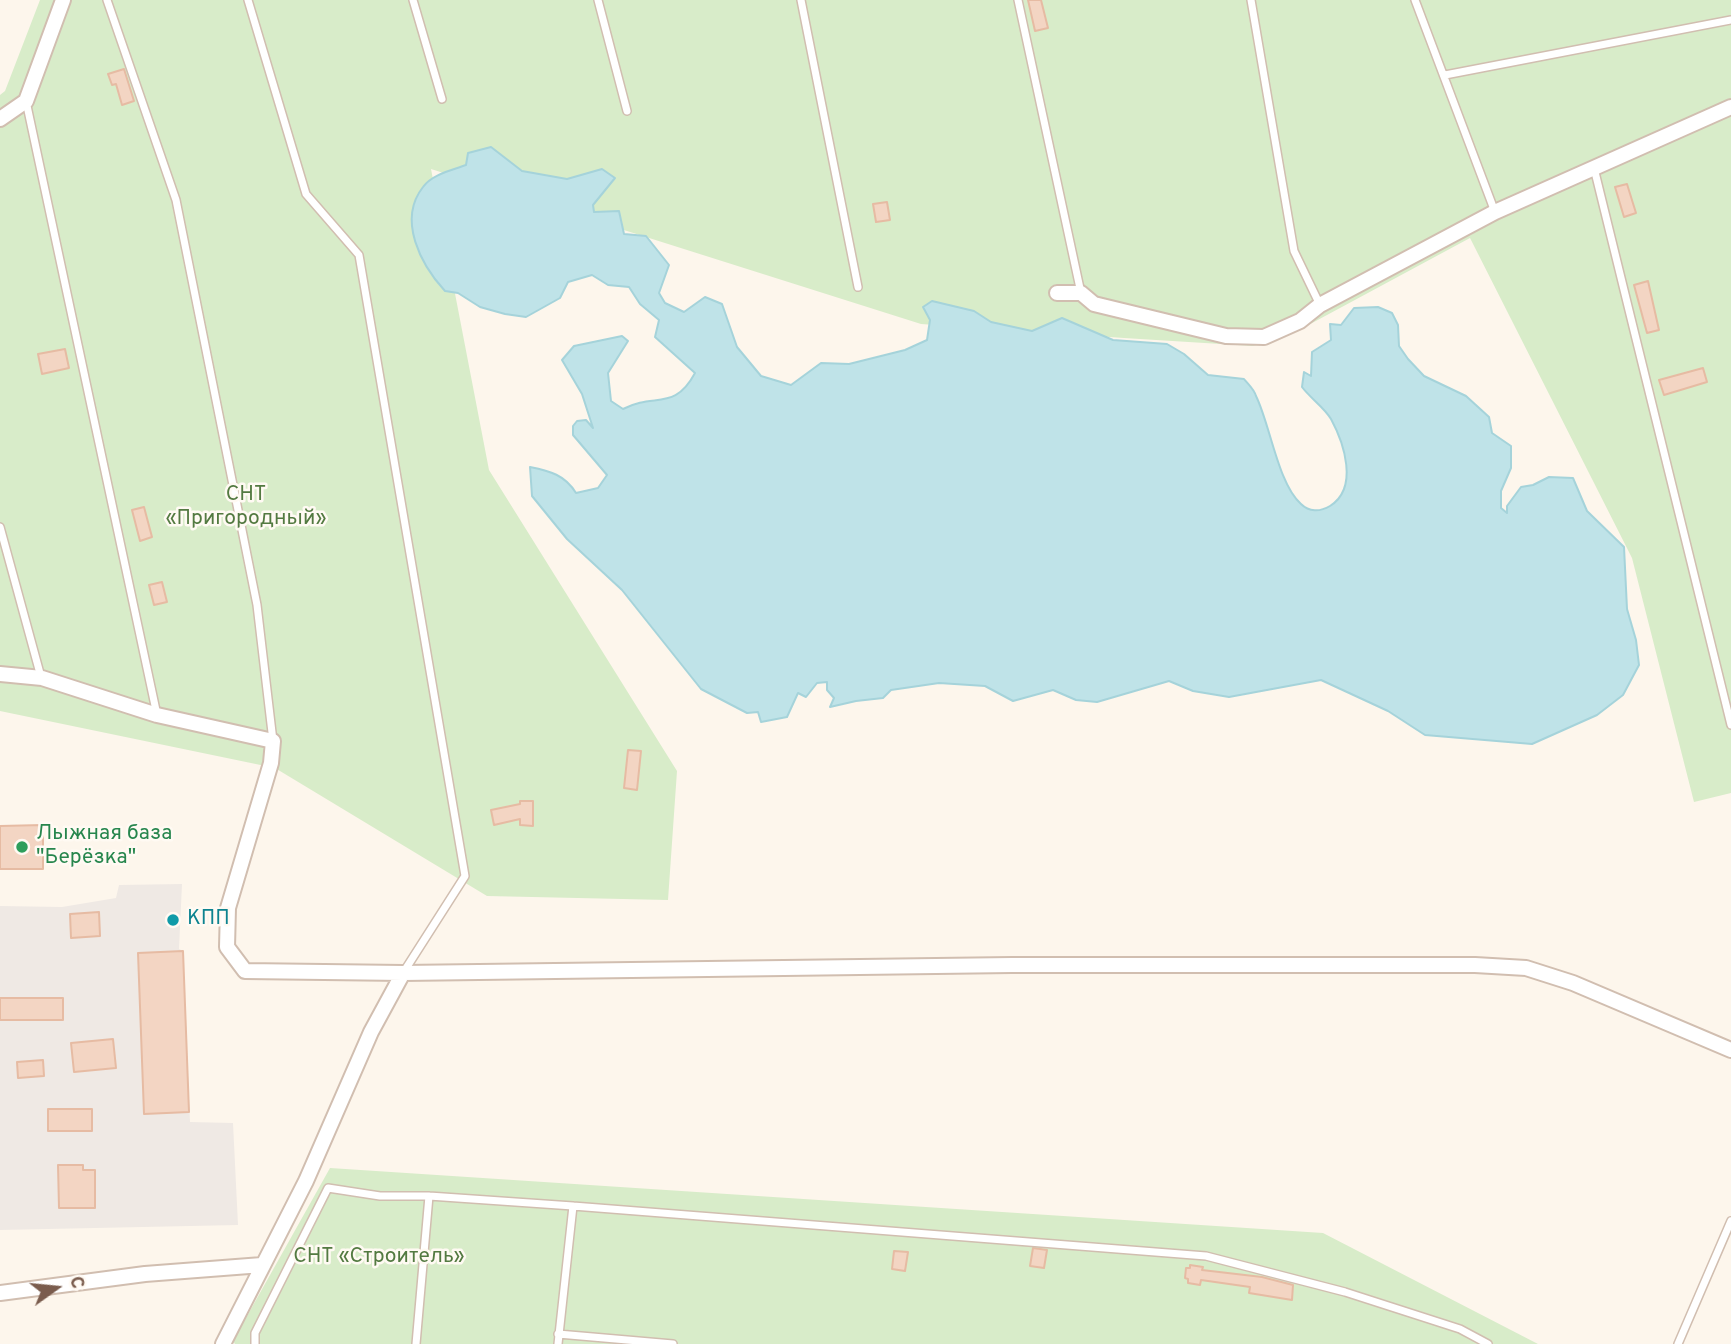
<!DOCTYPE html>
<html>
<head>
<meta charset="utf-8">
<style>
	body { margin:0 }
	#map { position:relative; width:1731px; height:1344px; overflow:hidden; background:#fdf6ec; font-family:Overpass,sans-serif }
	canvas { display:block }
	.north { position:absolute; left:21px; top:1253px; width:70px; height:70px; -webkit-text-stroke:5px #fffaf3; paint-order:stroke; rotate:75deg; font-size:19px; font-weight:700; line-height:28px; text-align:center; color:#7a5c4d }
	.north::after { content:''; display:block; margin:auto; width:24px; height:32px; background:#7a5c4d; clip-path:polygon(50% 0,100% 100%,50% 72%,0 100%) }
</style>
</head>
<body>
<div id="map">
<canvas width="1731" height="1344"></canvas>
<div class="north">С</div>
</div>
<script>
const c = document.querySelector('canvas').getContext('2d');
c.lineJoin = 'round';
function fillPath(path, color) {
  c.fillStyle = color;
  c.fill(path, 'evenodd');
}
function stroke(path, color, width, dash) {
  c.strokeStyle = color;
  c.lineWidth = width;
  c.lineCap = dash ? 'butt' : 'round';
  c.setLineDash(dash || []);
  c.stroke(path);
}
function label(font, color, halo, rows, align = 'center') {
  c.font = font + ' Overpass,sans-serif';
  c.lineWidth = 5;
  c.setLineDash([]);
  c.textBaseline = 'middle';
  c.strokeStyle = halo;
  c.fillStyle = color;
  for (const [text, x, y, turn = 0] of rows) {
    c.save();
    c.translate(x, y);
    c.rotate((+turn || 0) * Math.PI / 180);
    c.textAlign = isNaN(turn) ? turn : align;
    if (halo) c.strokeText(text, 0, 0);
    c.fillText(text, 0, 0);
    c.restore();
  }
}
fillPath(new Path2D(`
	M182,884L179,949L183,951L190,1122L233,1123L238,1225L0,1230V906L62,907L116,898L119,885Z`), '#efe9e4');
fillPath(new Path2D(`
	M40,0H1731V793L1694,802L1632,558L1470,238L1301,329L1253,346L1124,338L921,324L431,169L489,470L677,771L668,900L487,896L275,768L0,711V95L5,91Z
	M330,1168L1323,1233L1538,1344H235L233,1341Z`), '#d8ecc9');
const water = new Path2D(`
	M491,147L522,171L567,179L602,169L615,178L593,205L594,212L619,211L624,234L646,236L669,265L659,293L665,303L684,312L705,297L722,304L737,347L761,376L791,385L821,363L849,364L905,350L927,340L930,320L923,307L932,301L974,311L991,322L1032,331L1062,318L1113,340L1167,344L1184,354L1208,375L1244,379C1248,384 1254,389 1256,396C1270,424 1278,484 1301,504C1309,512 1320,512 1330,506C1359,488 1344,443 1331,419C1324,407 1310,398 1302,387L1304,372L1311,376L1312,352L1331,340L1330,324L1341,325L1354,308L1378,307L1392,313L1398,325L1399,346L1408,359L1424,376L1466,396L1489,417L1492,433L1511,446V468L1501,491V508L1507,513V506L1521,487L1533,485L1549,477L1573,478L1587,511L1624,547L1627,609L1636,640L1639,665L1623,695L1597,715L1532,744L1425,735L1388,711L1321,680L1229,697L1193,691L1169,681L1097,702L1076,700L1053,690L1013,701L985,686L939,683L891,690L883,698L856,701L830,707L834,698L827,690V682L817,683L806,697L798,693L787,717L761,722L758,712L747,713L701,689L622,590L567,539L532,496L530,467C550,471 565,475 576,493L598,488L607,475L573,435V426L577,421L586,420L593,428L582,394L562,360L574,346L622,336L628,341L608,373L611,401L623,409C655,392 674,412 695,373L655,337L659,320L640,304L629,287L608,285L592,275L568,282L560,298L526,317L505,314L480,307L458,293L445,291C421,265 397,220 423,187C432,174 453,170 466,165L468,153Z`);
fillPath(water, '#bfe3e8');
stroke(water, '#a5d3da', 2);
const building = new Path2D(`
	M1028,0H1041L1048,28L1035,31Z
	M124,69L134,101L122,105L116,84L112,85L108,74Z
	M1627,184L1636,213L1624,217L1615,187Z
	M887,202L890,220L876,222L873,204Z
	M1648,281L1659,330L1647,333L1634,285Z
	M65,349L69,368L42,374L38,354Z
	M1703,368L1707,382L1664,395L1659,380Z
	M144,507L152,537L140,541L132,510Z
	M162,582L167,602L154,605L149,585Z
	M628,750L641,751L637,790L624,788Z
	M520,801H533V826L520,825V819L494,825L491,810L520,804Z
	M43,825V869H0V826Z
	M99,912L100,936L71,938L70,914Z
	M183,951L189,1112L144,1114L138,953Z
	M0,998H63V1020H0Z
	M113,1039L116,1068L74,1072L71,1043Z
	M43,1060L44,1076L18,1078L17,1062Z
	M48,1109H92V1131H48Z
	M58,1165H83V1170H95V1208H59Z
	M1033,1248L1047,1250L1044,1268L1030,1266Z
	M894,1251L908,1252L905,1271L892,1269Z
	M1190,1265L1203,1267L1202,1270L1262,1277L1293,1285L1292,1300L1249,1293L1250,1287L1201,1280L1200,1285L1188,1283V1279L1185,1278L1186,1268H1190Z`);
fillPath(building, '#f3d5c3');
stroke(building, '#e6bba3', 2);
const lane = new Path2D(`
	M107,0L176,200L257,605L273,741
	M248,0L306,194L359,255L465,876L403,973
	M413,0L442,99
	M598,0L627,111
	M801,0L858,287
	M1018,0L1081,293
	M1251,0L1294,251L1320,305
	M1415,0L1495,212
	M1445,75L1731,20
	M26,101L157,715
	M1594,168L1731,725
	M0,527L41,677
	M558,1334L673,1344
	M255,1344V1333L328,1188L380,1196H429L573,1206L1206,1256L1345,1292L1460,1329L1488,1344
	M416,1344L429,1196
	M558,1344L573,1206
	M1678,1344L1731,1221`);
const street = new Path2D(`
	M0,119L26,101L63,0
	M1057,293H1081L1094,304L1226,336L1264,337L1300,321L1320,305L1495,212L1731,107
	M0,674L42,678L157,715L273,741L271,763L228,908L227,947L245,971L403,973
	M0,1293L145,1274L262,1265
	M223,1344L306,1181L371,1032L403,973L1012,965H1475L1526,968L1573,983L1731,1050`);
stroke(lane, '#d1beb0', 10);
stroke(street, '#d1beb0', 18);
stroke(lane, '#fff', 7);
stroke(street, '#fff', 14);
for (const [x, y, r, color] of [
	[22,847,7,"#2e9e5b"],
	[173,920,7,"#0f9aa8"]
]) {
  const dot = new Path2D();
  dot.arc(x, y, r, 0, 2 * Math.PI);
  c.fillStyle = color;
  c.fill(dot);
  stroke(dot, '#fffaf3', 2.5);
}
label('21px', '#537a41', '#fffaf3', [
	["СНТ",246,496],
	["«Пригородный»",246,520],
	["СНТ «Строитель»",379,1258]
]);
label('21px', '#27864d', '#fffaf3', [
	["Лыжная база",36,835],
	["\"Берёзка\"",36,859]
], 'left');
label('21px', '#0d838f', '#fffaf3', [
	["КПП",187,920]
], 'left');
</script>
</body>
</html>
